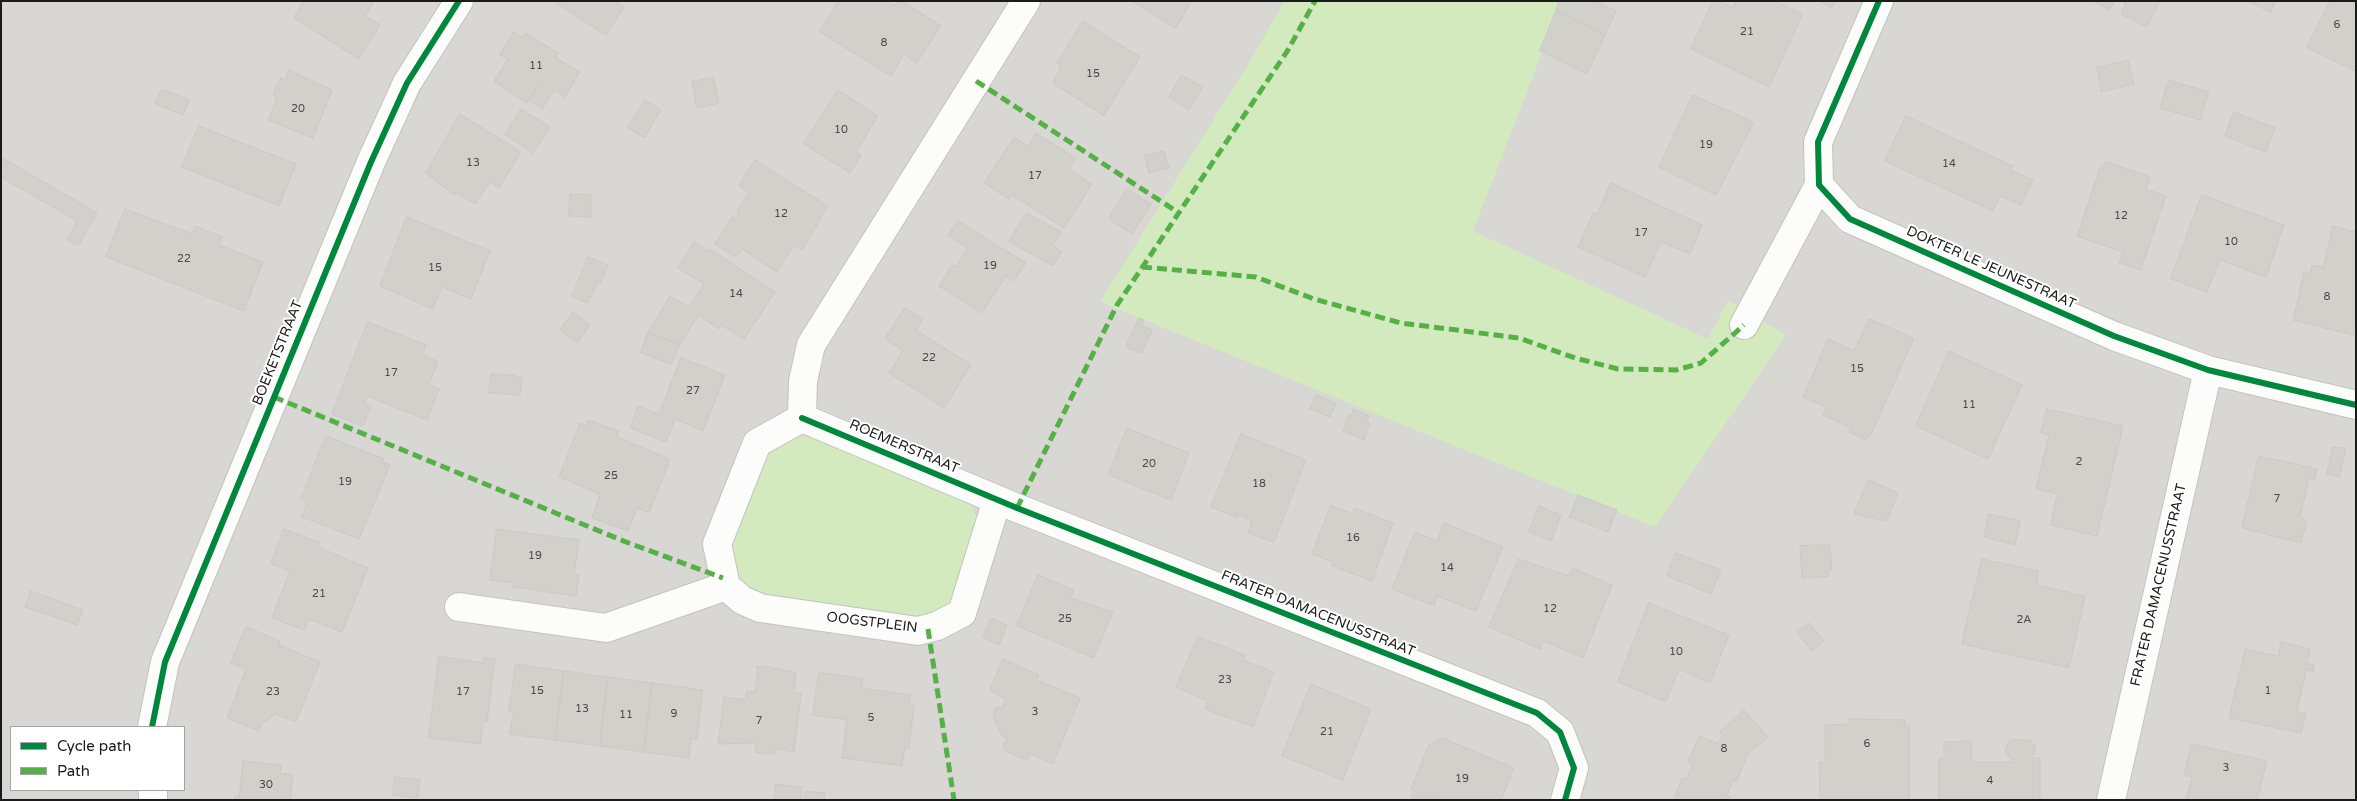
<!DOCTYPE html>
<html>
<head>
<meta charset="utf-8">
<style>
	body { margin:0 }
	#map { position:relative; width:2357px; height:801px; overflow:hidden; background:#eae8e2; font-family:"Varela Round",sans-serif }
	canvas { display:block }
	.frame { position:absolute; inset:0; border:2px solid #1b1b1b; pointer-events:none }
	.legend { position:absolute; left:10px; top:726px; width:175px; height:65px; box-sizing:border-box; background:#fff; border:1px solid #a4a4a4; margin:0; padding:6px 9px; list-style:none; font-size:15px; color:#1b1b1b }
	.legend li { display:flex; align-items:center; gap:10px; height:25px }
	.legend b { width:25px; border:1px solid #a4a4a4 }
</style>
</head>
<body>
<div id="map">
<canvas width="2357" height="801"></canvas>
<div class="frame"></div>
<ul class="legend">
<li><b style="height:6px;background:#00873e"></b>Cycle path</li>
<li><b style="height:6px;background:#55b145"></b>Path</li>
</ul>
</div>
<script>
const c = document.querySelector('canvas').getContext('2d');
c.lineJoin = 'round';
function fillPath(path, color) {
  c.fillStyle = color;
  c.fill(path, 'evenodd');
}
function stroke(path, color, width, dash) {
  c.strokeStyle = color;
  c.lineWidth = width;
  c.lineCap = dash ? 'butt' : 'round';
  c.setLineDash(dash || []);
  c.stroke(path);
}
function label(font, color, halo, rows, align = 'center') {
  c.font = font + ' "Varela Round",sans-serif';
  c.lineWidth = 4;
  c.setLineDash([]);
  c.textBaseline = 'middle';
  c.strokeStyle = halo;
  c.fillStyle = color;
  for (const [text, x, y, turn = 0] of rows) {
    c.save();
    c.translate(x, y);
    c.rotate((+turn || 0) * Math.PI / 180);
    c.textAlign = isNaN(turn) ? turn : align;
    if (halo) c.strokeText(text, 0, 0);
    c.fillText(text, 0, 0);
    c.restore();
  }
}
fillPath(new Path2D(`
	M1,1H2356V800H1ZM11,727H184V790H11Z`), '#d9d7d4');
fillPath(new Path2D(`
	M1284,1H1562L1473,231L1708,339L1728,300L1786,335L1655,527L1100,302L1255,53Z
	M790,436L816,438L969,501L979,522L954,600L944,610L915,619L761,599L733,577L730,540L764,455Z`), '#d2eabe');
const building = new Path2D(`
	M304,1H374L365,16L380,25L359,59L294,18Z
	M553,1H615L624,7L606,35Z
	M839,1H886L894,6L898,1H903L941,26L916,64L904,54L891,76L820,32Z
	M1132,1H1192L1176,28Z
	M1559,1H1594L1616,11L1605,35L1556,11Z
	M1713,1H1719L1733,8L1736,1H1775L1803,14L1769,87L1691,49Z
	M1820,1H1835L1832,8Z
	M2093,1H2114L2110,10Z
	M2121,1H2160L2147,27L2121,14L2126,4Z
	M2248,1H2276L2271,12Z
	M2330,1H2356V71L2307,48Z
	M1556,11L1605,35L1587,74L1540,51Z
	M1083,21L1140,57L1104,116L1053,83L1061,66L1057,63Z
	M514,32L522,37L526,33L558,53L556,58L580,72L565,97L554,90L542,109L529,100L540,82L526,103L494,81L508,59L500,55Z
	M2128,61L2134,84L2101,92L2097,68Z
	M289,70L332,90L313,138L268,120L277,98L273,95L280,78L285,80Z
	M1182,75L1203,87L1189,110L1169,97Z
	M714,78L719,103L697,108L692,82Z
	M2169,80L2209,92L2200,120L2160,108Z
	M162,89L189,100L183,115L155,104Z
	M838,90L878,116L856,152L861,155L850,173L804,144Z
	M1693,95L1754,122L1716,195L1659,167Z
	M645,100L661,110L644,138L628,128Z
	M521,109L550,127L533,153L505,135Z
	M2234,112L2275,128L2266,152L2225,136Z
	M460,114L521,152L499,188L490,182L475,204L458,194L454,195L426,173Z
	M1906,116L2013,166L2011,170L2033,180L2021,205L2000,196L1993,211L1885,161Z
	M199,126L296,164L279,206L182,167Z
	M1036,133L1076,158L1069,169L1092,184L1064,228L1012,195L1009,199L984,183L1014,137L1028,146Z
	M1164,151L1169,168L1149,173L1145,156Z
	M1,157L97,213L78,246L67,240L77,221L1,177Z
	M755,160L828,206L802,250L794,245L777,272L742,249L736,257L715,244L732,217L739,219L737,212L749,193L739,186Z
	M2107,162L2150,177L2146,189L2166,196L2141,270L2119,263L2123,252L2077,236L2100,168Z
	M1611,183L1702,225L1690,254L1661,242L1645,277L1578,247L1593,213L1597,214Z
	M1127,189L1151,204L1132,234L1109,219Z
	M570,194H591V217L569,216Z
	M2202,195L2284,225L2266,277L2220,260L2207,292L2171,279Z
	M125,209L192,234L195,226L223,237L219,245L263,262L244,311L106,257Z
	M1027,213L1061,232L1053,245L1062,252L1053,266L1009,241Z
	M407,217L490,251L471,299L442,287L433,309L380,286Z
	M958,221L1026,263L1014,281L1006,276L982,313L939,286L952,265L956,267L968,248L948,236Z
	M2333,226L2356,232V336L2293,320L2304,272L2310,274L2312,265L2323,267Z
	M694,242L709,251L710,249L775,292L744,339L721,325L719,329L698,315L680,345L648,332L670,296L689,307L704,284L678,268Z
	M588,257L608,265L601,283L598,282L588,303L572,297Z
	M905,308L923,319L916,330L971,365L944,408L889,373L903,350L885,339Z
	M573,312L590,325L578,343L560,330Z
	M1139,318L1144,320L1141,325L1152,330L1142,353L1126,347Z
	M1869,319L1914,338L1870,437L1868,435L1866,440L1849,432L1851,428L1823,415L1826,407L1803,397L1828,339L1854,351Z
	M368,322L426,345L423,354L438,362L429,384L439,389L427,420L367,396L365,404L371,406L363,426L332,414Z
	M648,332L680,345L671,364L641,353Z
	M1949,351L2022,385L1988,459L1916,426Z
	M681,358L725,375L703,431L675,419L666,442L630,428L638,406L659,414Z
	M491,374L514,375L515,377H522L520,395L489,393Z
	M1316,395L1336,403L1330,417L1310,409Z
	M1354,409L1369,416L1367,422L1370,424L1364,440L1343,431L1349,414L1351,415Z
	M2047,409L2123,426L2097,536L2051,525L2057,494L2036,489L2049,435L2041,433Z
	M588,420L619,431L617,437L670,459L649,513L637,508L628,531L592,518L600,494L559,477L580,423L586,425Z
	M1127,428L1189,453L1171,500L1109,475Z
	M1241,434L1306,460L1274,542L1248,533L1252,521L1239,515L1237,518L1211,507Z
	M326,436L384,459L382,462L390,465L359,539L302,517L307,502L301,499Z
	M2333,447L2346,448L2339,477L2327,474Z
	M2259,456L2317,469L2315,480L2309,479L2300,517L2307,521L2301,543L2242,528Z
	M1869,480L1898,493L1887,521L1854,514Z
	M1578,495L1617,510L1608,532L1570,517Z
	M1331,506L1353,514L1355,508L1393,523L1372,581L1332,566L1333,562L1312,554Z
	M1539,506L1561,515L1551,541L1529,532Z
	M1989,514L2020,521L2015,545L1984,537Z
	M1444,523L1503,547L1476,611L1437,596L1434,606L1392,589L1415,532L1437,541Z
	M284,529L320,543L318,547L368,568L342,632L309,619L304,630L272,618L290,571L271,564Z
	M497,529L579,540L574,573L579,575L576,596L513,587L514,583L490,580Z
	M1830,545L1832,570H1828V577L1802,578L1800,546Z
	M1676,553L1721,570L1711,594L1667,576Z
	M1519,559L1569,576L1573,568L1612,585L1583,658L1544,641L1540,649L1489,627Z
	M1982,559L2039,571L2036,585L2085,596L2069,668L1962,644Z
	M1038,575L1074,590L1071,598L1113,612L1094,658L1017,626Z
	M31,591L83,610L77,625L25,607Z
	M1649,603L1729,635L1710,683L1679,669L1666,702L1618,682Z
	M991,618L1007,625L999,645L983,638Z
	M1809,623L1824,641L1812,651L1797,632Z
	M246,627L280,641L279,645L320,662L296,722L275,714L262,724L259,731L227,718L246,669L231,663Z
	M1198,637L1245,655L1243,660L1274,672L1253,727L1205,709L1207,701L1176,687Z
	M2281,642L2310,649L2307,663L2314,665V671L2306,670L2297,711L2306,714L2301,733L2229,718L2245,649L2278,656Z
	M439,656L483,663L484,657L495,659L487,722H483L480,744L429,738Z
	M1003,659L1039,675L1037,680L1080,698L1053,764L1030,754L1027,760L1005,751L1003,747L1007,738L1001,735L993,715L996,707L1002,708L1006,699L990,691Z
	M516,664L564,671L555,740L509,734L514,713L509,711Z
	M765,666L796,673L794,693L801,694L794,752L776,748L775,754L755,753L756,743L718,744L724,697L746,700L747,691L755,692L758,669L756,667Z
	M564,671L608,677L600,746L555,740Z
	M819,672L863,679L862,688L911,695L909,705L914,706L909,748H905L902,766L842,758L847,720L813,715Z
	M608,677L652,683L644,752L600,746Z
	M652,683L703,690L697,739L691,738L689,758L644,752Z
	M1311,684L1371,709L1343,780L1282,756Z
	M1744,710L1768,737L1747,755L1737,781H1733L1727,795L1730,797L1729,800H1674L1682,778H1687L1692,765L1688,762L1699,736L1717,743L1723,737L1720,732Z
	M1850,719L1905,720V726H1909V800H1820L1819,762H1825V725L1850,724Z
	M1443,738L1514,768L1501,800L1411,799L1414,791L1411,789L1429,745Z
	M2011,740H2030L2035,746V754L2031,758H2040V800H1939V759L1944,758V742L1971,741L1972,762H2015L2005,753L2006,747Z
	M2192,744L2267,761L2257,800H2186L2192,777L2184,775Z
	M243,761L281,765L280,773L293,775L290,800H235V796H239Z
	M395,777L420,780L418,798L393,795Z
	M776,784L802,787L801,800H774Z
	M806,791L825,793L824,800H805Z`);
fillPath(building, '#d2d0cb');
stroke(building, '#cdc9c4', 1);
const street = new Path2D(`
	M1879,1L1818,142L1819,185L1850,219L2114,336L2208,370L2356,405
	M1744,325L1819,185
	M802,418L1017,508L1537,713L1560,732L1574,768L1565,800
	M802,418L757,443L717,544L726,586L742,600L760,608L918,631L937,626L962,613L997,500
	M802,418L803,381L811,345L1026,1
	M459,607L606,628L726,586
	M152,727L165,662L371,162L407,83L459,1
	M153,790V800
	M2111,800L2208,370`);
stroke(street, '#c2c2bf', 30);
stroke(street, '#fcfcfb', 28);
stroke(new Path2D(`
	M976,81L1179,213
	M1142,267L1256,277L1314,299L1401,323L1519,338L1575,358L1618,369L1676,370L1701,363L1744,325
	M274,397L626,542L723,578
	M1017,508L1117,305L1288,50L1315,1
	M928,629L954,800`), '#55b145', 5, [10, 5]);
stroke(new Path2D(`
	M1879,1L1818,142L1819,185L1850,219L2114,336L2208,370L2356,405
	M802,418L1017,508L1537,713L1560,732L1574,768L1565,800
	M152,727L165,662L371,162L407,83L459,1`), '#00873e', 6);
label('11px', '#494847', null, [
	["6",2337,25],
	["21",1747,32],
	["8",884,43],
	["11",536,66],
	["15",1093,74],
	["20",298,109],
	["10",841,130],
	["19",1706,145],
	["13",473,163],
	["14",1949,164],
	["17",1035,176],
	["12",781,214],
	["12",2121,216],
	["17",1641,233],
	["10",2231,242],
	["22",184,259],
	["19",990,266],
	["15",435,268],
	["14",736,294],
	["8",2327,297],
	["22",929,358],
	["15",1857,369],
	["17",391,373],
	["27",693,391],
	["11",1969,405],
	["2",2079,462],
	["20",1149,464],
	["25",611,476],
	["19",345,482],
	["18",1259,484],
	["7",2277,499],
	["16",1353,538],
	["19",535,556],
	["14",1447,568],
	["21",319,594],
	["12",1550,609],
	["25",1065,619],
	["2A",2024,620],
	["10",1676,652],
	["23",1225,680],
	["15",537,691],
	["1",2268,691],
	["23",273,692],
	["17",463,692],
	["13",582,709],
	["3",1035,712],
	["9",674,714],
	["11",626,715],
	["5",871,718],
	["7",759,721],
	["21",1327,732],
	["6",1867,744],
	["8",1724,749],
	["3",2226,768],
	["19",1462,779],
	["4",1990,781],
	["30",266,785]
]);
label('14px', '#1b1b1b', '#fff', [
	["DOKTER LE JEUNESTRAAT",1991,268,24],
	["BOEKETSTRAAT",278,353,-68],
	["ROEMERSTRAAT",904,447,23],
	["FRATER DAMACENUSSTRAAT",2159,585,-77],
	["FRATER DAMACENUSSTRAAT",1318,614,22],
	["OOGSTPLEIN",872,623,7]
]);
</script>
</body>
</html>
